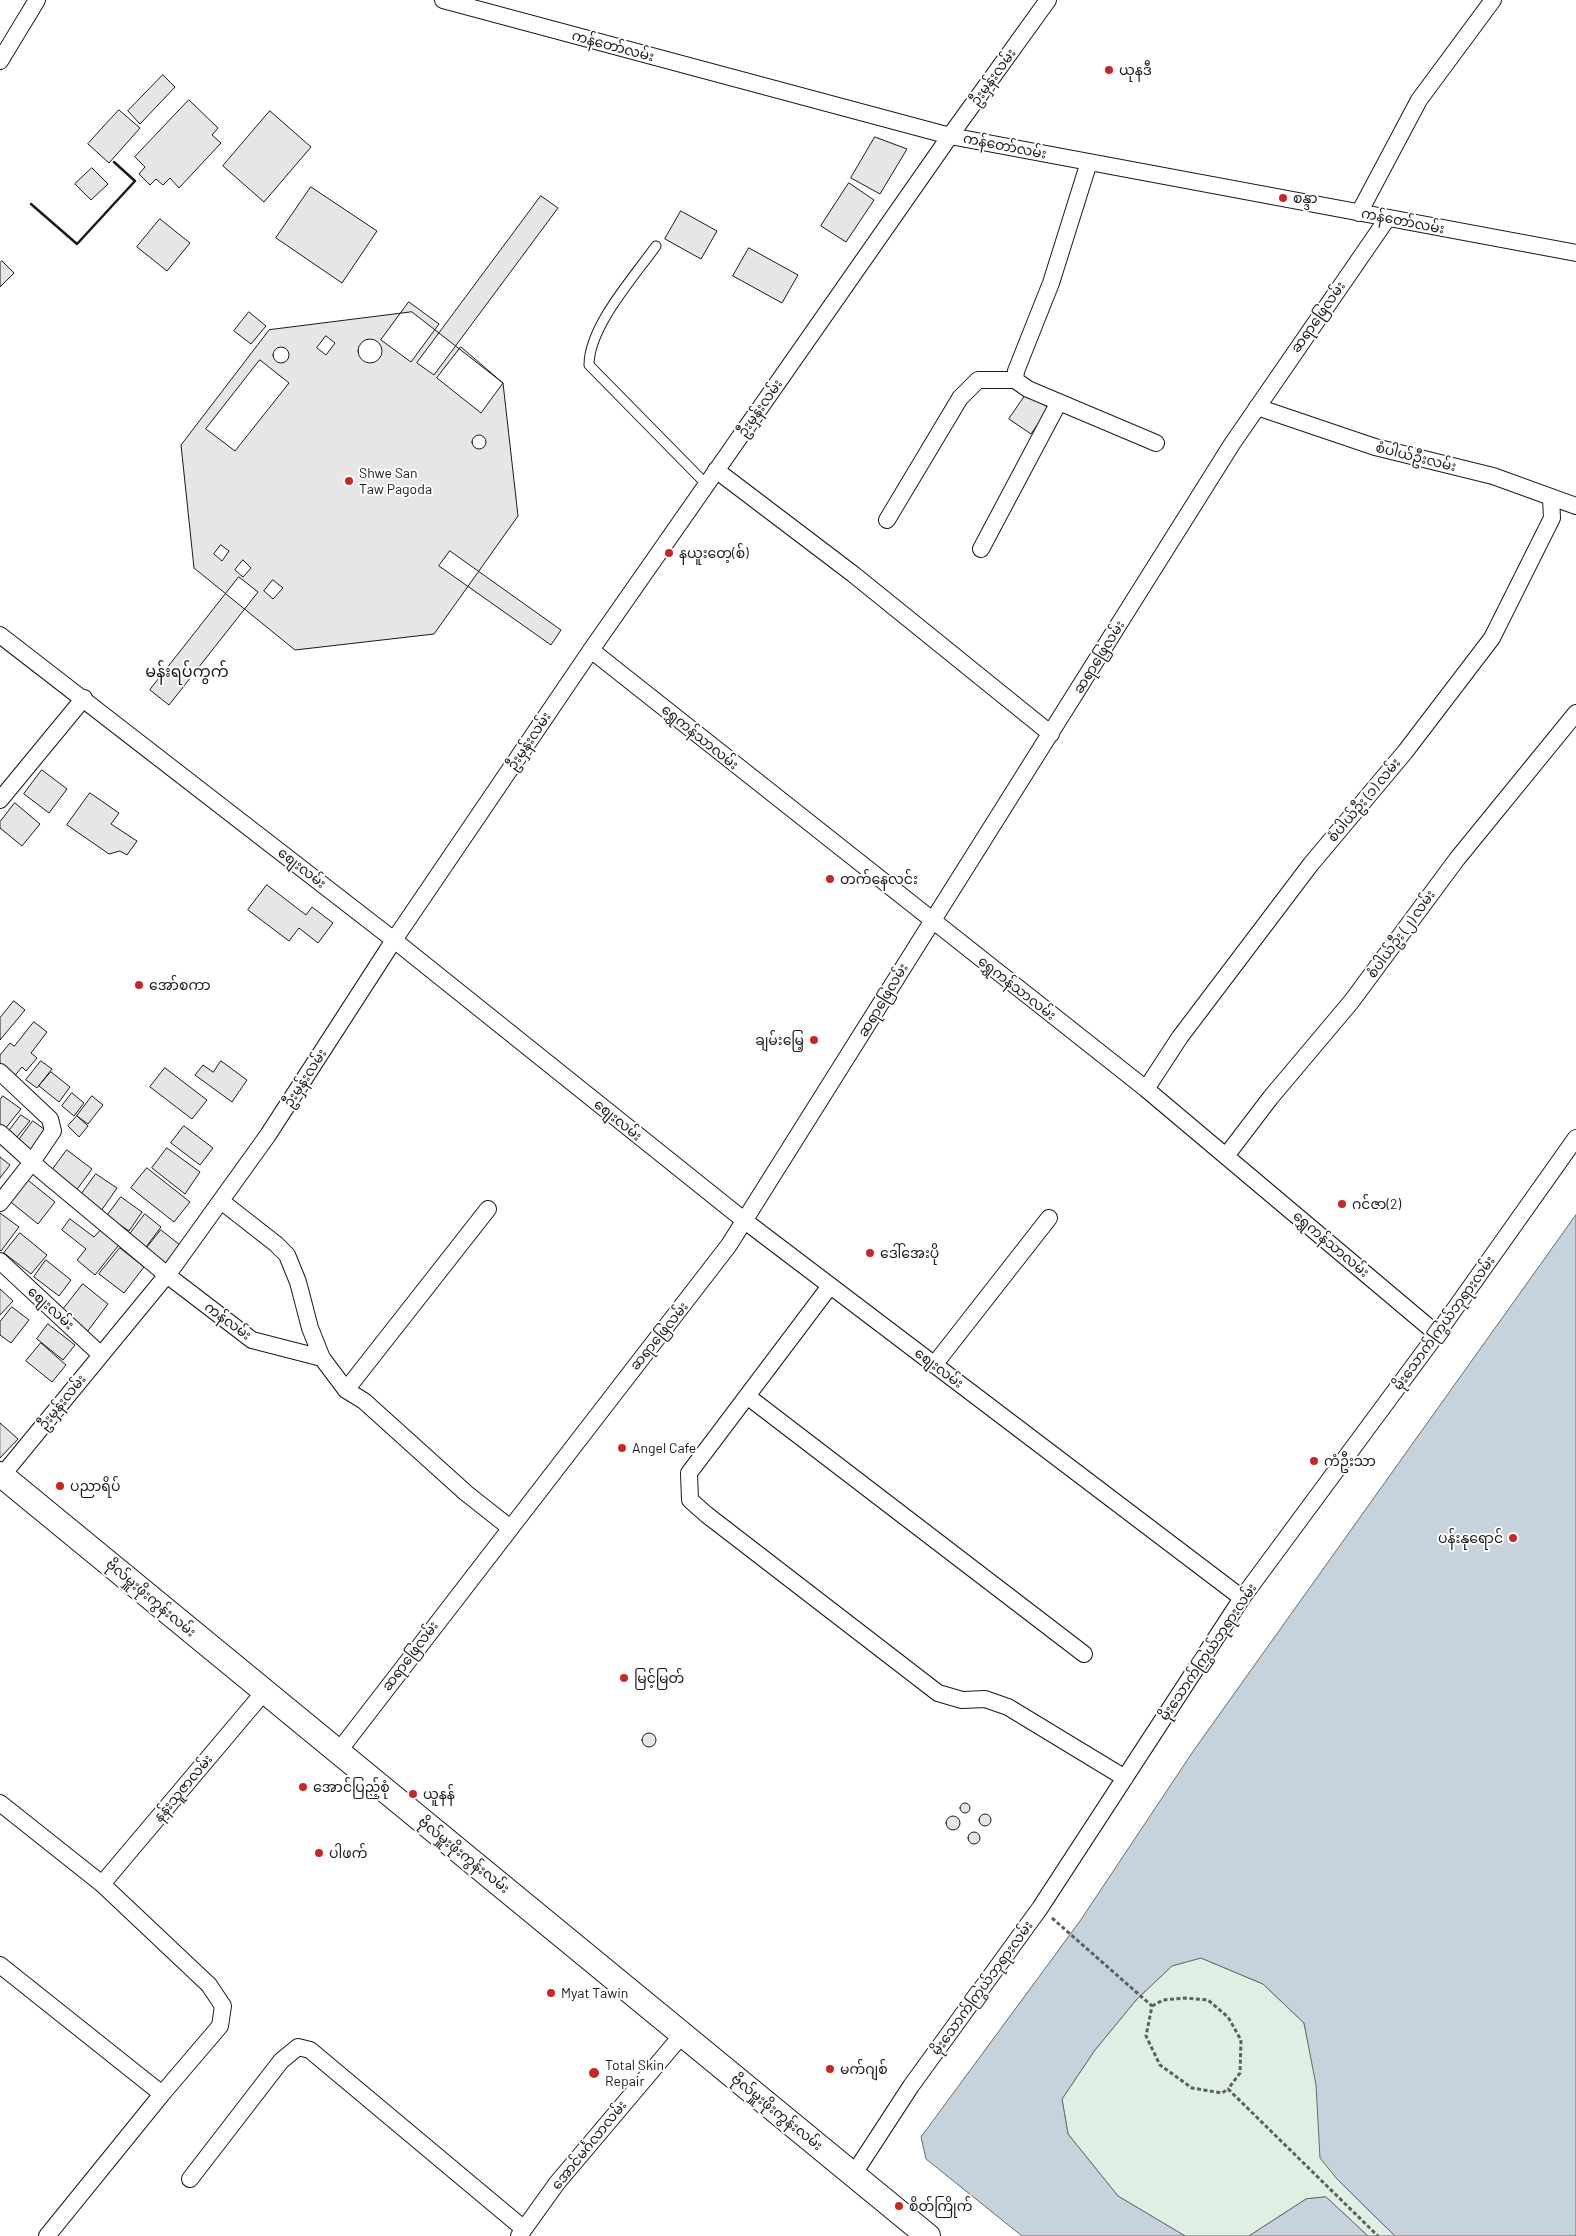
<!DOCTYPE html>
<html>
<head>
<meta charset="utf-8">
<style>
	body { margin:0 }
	canvas { display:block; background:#fff }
</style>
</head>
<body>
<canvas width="1576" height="2236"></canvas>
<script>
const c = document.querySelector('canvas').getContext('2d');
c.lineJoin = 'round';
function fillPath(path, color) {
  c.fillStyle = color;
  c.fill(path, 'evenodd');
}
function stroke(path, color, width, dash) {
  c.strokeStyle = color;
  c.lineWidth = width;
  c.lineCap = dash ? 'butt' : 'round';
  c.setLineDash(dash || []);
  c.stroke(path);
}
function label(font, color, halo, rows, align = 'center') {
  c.font = font + ' Barlow,"Noto Sans Myanmar",sans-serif';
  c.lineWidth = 4;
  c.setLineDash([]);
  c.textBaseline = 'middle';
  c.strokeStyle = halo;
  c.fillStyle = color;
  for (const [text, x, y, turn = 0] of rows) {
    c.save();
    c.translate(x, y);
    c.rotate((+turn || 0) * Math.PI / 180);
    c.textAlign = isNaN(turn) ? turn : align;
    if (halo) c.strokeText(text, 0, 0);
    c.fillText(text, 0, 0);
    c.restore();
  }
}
const green = new Path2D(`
	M1201,1958L1263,1984L1304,2023L1337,2179L1395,2236H1368L1326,2197L1306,2199L1249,2236H1185L1118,2196L1068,2134L1062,2099L1095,2050L1137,1999L1172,1966Z`);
fillPath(green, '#e0efe3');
stroke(green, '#6a6a6a', 1);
const water = new Path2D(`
	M1576,1215V2236H1395L1337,2179L1320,2158L1316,2085L1304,2023L1263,1984L1201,1958L1172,1966L1137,1999L1095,2050L1062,2099L1068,2134L1118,2196L1185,2236H1022L926,2159L921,2137L1080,1921L1194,1750Z
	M1326,2197L1368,2236H1249L1306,2199Z`);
fillPath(water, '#c6d2dc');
stroke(water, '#6a6a6a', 1);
const building = new Path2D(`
	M163,75L175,87L140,124L128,111Z
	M189,100L218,128L212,135L221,143L179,188L170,178L163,185L156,179L150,185L139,174L145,167L135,157Z
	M119,110L140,128L109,163L88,144Z
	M270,111L311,147L264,202L223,166Z
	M875,137L907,149L880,194L851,178Z
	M92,168L108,184L91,200L75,184Z
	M849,183L874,200L846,242L821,226Z
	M311,187L377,231L342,283L276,238Z
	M541,196L558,208L434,375L417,363Z
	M681,211L717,231L701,259L665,239Z
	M160,219L190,243L167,271L137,247Z
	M749,248L798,275L782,303L733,276Z
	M2,261L14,273L0,287V263Z
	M409,302L439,324L411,362L381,340Z
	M249,312L266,326L251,344L234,331Z
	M412,312L503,383L518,516L434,634L295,650L194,568L181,445L269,330Z
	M326,336L335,343L326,355L317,348Z
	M358 351a12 12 0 1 1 24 0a12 12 0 1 1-24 0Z
	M273 355a8 8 0 1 1 16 0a8 8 0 1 1-16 0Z
	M461,347L503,383L481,413L437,378Z
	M260,360L289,383L235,451L206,429Z
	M1027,393L1049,408L1031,434L1009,419Z
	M472 442a7 7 0 1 1 14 0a7 7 0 1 1-14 0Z
	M221,545L229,551L222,561L214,554Z
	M450,551L561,630L551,645L439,566Z
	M243,560L251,568L243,577L235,570Z
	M239,577L258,592L169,705L150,690Z
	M273,580L283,588L273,599L264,591Z
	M42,770L67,789L49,813L24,794Z
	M90,793L119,813L111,824L137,841L127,855L120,851L109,854L67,825Z
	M15,803L40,824L22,846L0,828V822Z
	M267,885L306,915L312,907L333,923L318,943L299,928L289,941L248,910Z
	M14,1001L25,1010L0,1040V1018Z
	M34,1022L47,1032L31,1053L37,1058L26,1071L22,1067L13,1078L0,1063V1055L10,1043L14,1046Z
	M41,1061L52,1069L37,1088L26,1080Z
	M221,1061L247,1080L232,1102L195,1075L203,1065L213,1072Z
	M165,1068L207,1100L192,1119L150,1087Z
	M51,1072L70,1087L59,1102L39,1086Z
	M72,1093L84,1103L74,1116L62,1106Z
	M3,1096L21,1109L5,1129L0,1125V1100Z
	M92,1096L103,1105L88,1124L77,1116Z
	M21,1115L30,1121L17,1137L9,1131Z
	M77,1116L88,1126L79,1137L68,1126Z
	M33,1121L48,1132L32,1152L18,1141Z
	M184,1126L213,1148L200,1165L171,1143Z
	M167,1148L200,1172L185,1194L152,1168Z
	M67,1150L92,1169L75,1192L50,1173Z
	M0,1157L10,1165L0,1178Z
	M147,1168L190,1202L174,1222L131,1188Z
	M96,1174L117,1188L101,1211L80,1196Z
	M24,1177L55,1202L38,1224L7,1199Z
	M121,1197L142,1212L129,1231L107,1216Z
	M0,1213L19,1227L1,1251L0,1250Z
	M145,1214L161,1227L146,1247L130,1234Z
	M70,1219L94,1237L104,1226L122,1241L95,1275L77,1260L86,1249L62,1230Z
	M161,1230L180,1245L164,1265L145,1250Z
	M20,1233L47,1255L31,1274L4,1253Z
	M120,1248L144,1267L124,1293L99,1274Z
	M46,1260L71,1280L59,1296L34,1277Z
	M83,1284L108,1304L87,1332L61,1312Z
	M0,1289L13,1301L0,1315Z
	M12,1307L29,1320L11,1343L0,1335V1322Z
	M48,1324L75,1345L63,1360L37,1339Z
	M41,1343L66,1365L52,1382L26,1361Z
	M0,1423L18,1439L0,1458Z
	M642 1740a7 7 0 1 1 14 0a7 7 0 1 1-14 0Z
	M960 1808a5 5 0 1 1 10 0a5 5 0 1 1-10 0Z
	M979 1820a6 6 0 1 1 12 0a6 6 0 1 1-12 0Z
	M946 1823a7 7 0 1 1 14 0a7 7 0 1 1-14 0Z
	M968 1838a6 6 0 1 1 12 0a6 6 0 1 1-12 0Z`);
fillPath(building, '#e6e6e6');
stroke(building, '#1a1a1a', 1);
const lane = new Path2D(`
	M656,246C633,278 589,327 589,365L706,484`);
const street = new Path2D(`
	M443,0L950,136L1576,253
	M0,61L37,0
	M1089,162L1051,283L1016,371L1015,380L1028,389L1156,443
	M1359,213L1419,100L1493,0
	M1257,407L1375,447L1493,476L1576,506
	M716,470L853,574L1051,734
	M887,520L960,398L978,380H1015
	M981,549L1059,402
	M0,635L394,940L745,1221L1242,1598
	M591,650L1146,1089L1437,1334
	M0,800L84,698
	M0,1072L50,1119L53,1131L32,1162L0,1203
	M1146,1089L1180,1037L1311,864L1405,752L1492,638L1552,518L1551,498
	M0,1133L42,1171L167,1275L252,1340L322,1358L346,1390L364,1401L466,1493L509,1527
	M1226,1156L1271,1097L1351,1002L1457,859L1576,713
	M221,1201L276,1244L287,1255L298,1282L310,1328L322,1358
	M0,1261L101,1355
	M830,1286L689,1473L690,1500L707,1515L938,1693L962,1700L985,1699L1008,1707L1125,1778
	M934,1365L1049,1218
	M346,1390L488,1209
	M747,1396L1084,1654
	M0,1478L171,1270L268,1135L394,940L591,650L950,136L1048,0
	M338,1752L729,1245L1232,444L1387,219
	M0,1803L102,1884L209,1985L223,2006L220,2026L162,2094L47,2236
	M102,1884L264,1692
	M0,1965L162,2094
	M853,2175L911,2086L1040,1908L1242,1598L1437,1334L1576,1138
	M190,2179L281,2061L298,2047L310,2050L524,2229
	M519,2236L557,2183L682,2035`);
const secondary = new Path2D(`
	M0,1474L928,2236`);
stroke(lane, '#1a1a1a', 11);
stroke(street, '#1a1a1a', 18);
stroke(secondary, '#1a1a1a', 26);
stroke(new Path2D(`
	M1052,1918L1152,2006L1146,2036L1160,2065L1192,2088L1222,2093L1228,2089L1378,2236
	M1152,2006L1163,2000L1185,1998L1208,2000L1228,2017L1241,2040L1240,2073L1228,2089`), '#5f5f5f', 3, [4, 2.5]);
stroke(lane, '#fff', 9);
stroke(street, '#fff', 16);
stroke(secondary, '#fff', 24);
stroke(new Path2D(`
	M31,204L77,244L135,181L114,162`), '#1a1a1a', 2.5);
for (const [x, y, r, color] of [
	[1109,70,5,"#c62828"],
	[1283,198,5,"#c62828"],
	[349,481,5,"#c62828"],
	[669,553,5,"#c62828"],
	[830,879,5,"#c62828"],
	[139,985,5,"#c62828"],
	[814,1040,5,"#c62828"],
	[1342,1204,5,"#c62828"],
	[870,1253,5,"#c62828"],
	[622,1448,5,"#c62828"],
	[1314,1461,5,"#c62828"],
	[60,1486,5,"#c62828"],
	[1513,1538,5,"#c62828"],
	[624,1678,5,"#c62828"],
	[303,1787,5,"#c62828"],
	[413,1794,5,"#c62828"],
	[319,1853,5,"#c62828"],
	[551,1993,5,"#c62828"],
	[830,2069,5,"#c62828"],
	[594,2073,6,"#c62828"],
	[899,2206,5,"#c62828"]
]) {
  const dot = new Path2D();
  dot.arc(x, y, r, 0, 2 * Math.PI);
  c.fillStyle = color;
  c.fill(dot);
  stroke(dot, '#fff', 2);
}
label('14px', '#1a1a1a', '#fff', [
	["ကန်တော်လမ်း",613,46,15],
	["ဦးမှန်းလမ်း",993,77,-54],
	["ကန်တော်လမ်း",1005,146,11],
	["ကန်တော်လမ်း",1403,221,11],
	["ဆရာဖြေလမ်း",1318,317,-55],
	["ဦးမှန်းလမ်း",760,408,-55],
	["စံပါယ်ဦးလမ်း",1416,457,14],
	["ဆရာဖြေလမ်း",1099,657,-58],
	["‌ရွှေကန်သာလမ်း",700,737,39],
	["ဦးမှန်းလမ်း",529,741,-56],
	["စံပါယ်ဦး (၁) လမ်း",1364,800,-50],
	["စျေးလမ်း",302,868,38],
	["စံပါယ်ဦး (၂) လမ်း",1401,934,-54],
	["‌ရွှေကန်သာလမ်း",1017,988,38],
	["ဆရာဖြေလမ်း",883,1000,-59],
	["ဦးမှန်းလမ်း",305,1078,-57],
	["စျေးလမ်း",618,1120,39],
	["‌ရွှေကန်သာလမ်း",1331,1244,40],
	["စျေးလမ်း",51,1308,42],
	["ကန်လမ်း",228,1321,36],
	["မိုးသောက်ကြွယ်ဘုရားလမ်း",1444,1323,-54],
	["ဆရာဖြေလမ်း",659,1336,-51],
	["စျေးလမ်း",939,1368,37],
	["ဦးမှန်းလမ်း",62,1402,-51],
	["ဗိုလ်မှူးဖိုးကွန်းလမ်း",151,1598,40],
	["မိုးသောက်ကြွယ်ဘုရားလမ်း",1208,1652,-56],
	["ဆရာဖြေလမ်း",410,1656,-53],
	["နန်းသူဇာလမ်း",183,1788,-50],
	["ဗိုလ်မှူးဖိုးကွန်းလမ်း",464,1855,39],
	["မိုးသောက်ကြွယ်ဘုရားလမ်း",982,1988,-54],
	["ဗိုလ်မှူးဖိုးကွန်းလမ်း",777,2112,39],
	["အောင်မင်္ဂလာလမ်း",589,2145,-51]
]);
label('14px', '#1a1a1a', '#fff', [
	["ယုနဒီ",1119,70],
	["စန္ဒာ",1293,198],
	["Shwe San",359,473],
	["Taw Pagoda",359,489],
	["နယူးတေ့(စ်)",679,553],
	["တက်နေလင်း",840,879],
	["အော်စကာ",149,985],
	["ချမ်းမြေ့",804,1040,"right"],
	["ဂင်ဇာ(2)",1352,1204],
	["ဒေါ်အေးပို",880,1253],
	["Angel Cafe",632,1448],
	["ကံဦးသာ",1324,1461],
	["ပညာရိပ်",70,1486],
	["ပန်းနုရောင်",1503,1538,"right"],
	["မြင့်မြတ်",634,1678],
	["အောင်ပြည့်စုံ",313,1787],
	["ယူနန်",423,1794],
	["ပါဖက်",329,1853],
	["Myat Tawin",561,1993],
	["Total Skin",605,2065],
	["Repair",605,2081],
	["မက်ဂျစ်",840,2069],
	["စိတ်ကြိုက်",909,2206]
], 'left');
label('16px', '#1a1a1a', '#fff', [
	["မန်းရပ်ကွက်",187,672]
]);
</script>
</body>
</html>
